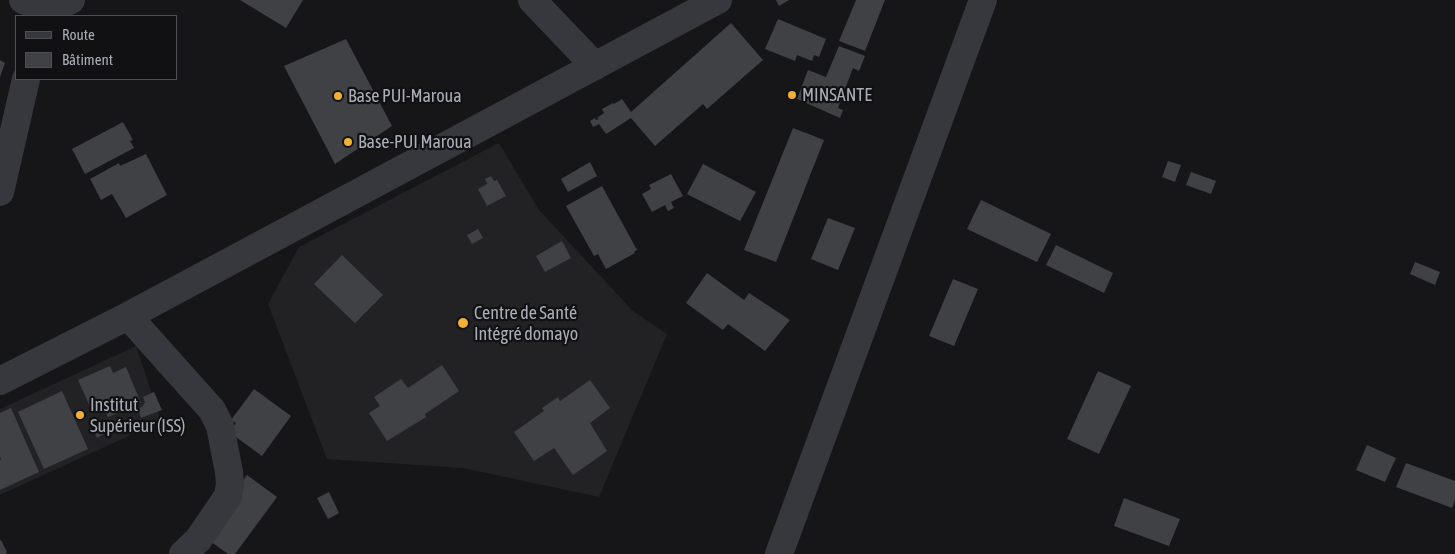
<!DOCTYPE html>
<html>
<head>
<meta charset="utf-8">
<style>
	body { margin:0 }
	#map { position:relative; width:1455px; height:554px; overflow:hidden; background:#161618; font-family:"Asap Condensed",sans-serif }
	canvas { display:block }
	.legend { position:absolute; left:15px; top:15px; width:162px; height:65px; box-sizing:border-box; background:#111113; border:1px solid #4d4f55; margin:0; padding:6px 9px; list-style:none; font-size:15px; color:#a8adb8 }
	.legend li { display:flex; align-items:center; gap:10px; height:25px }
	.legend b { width:25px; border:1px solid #4d4f55 }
</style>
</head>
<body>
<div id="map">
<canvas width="1455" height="554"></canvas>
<ul class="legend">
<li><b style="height:6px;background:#37383d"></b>Route</li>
<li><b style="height:14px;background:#404145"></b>Bâtiment</li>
</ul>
</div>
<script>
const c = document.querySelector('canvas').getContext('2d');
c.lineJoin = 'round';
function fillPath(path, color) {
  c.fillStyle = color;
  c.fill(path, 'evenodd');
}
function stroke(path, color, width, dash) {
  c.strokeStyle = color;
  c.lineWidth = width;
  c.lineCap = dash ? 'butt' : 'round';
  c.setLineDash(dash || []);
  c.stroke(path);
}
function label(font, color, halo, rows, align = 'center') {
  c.font = font + ' "Asap Condensed",sans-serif';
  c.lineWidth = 4.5;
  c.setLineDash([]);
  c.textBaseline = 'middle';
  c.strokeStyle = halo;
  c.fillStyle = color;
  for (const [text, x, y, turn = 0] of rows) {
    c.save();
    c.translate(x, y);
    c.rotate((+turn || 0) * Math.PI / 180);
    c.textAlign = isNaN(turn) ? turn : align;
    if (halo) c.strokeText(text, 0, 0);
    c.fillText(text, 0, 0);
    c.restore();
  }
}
fillPath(new Path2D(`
	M499,143L539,210L633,311L667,334L599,497L463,468L327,459L268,304L299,247Z
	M136,346L161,421L0,495V409Z`), '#222225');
fillPath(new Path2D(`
	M240,0H303L286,28Z
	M776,0H789L779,6Z
	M856,0H885L865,51L839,41Z
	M778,19L826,39L819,57L814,55L812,61L797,55L795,61L765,49Z
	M731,23L763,60L707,109L703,104L655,146L631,118L606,134L599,124L593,127L590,121L595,118L596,120L599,119L597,118L604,113L602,109L613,103L614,104L622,99L631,112Z
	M346,39L392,126L335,164L284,66Z
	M839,46L865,56L859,71L853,68L838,108L843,110L840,118L797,99L808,70L826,77Z
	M0,60L5,63L0,77Z
	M123,122L133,140L130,141L134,148L85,174L72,149Z
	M793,128L824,140L776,262L744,250Z
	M146,154L167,195L126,218L112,194L101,200L90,179L119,163L120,166Z
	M1168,161L1181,165L1175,182L1162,177Z
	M590,162L597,176L568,192L561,179Z
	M703,164L756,192L740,221L687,194Z
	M1191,172L1216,181L1211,194L1186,185Z
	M671,174L683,196L671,202L674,208L668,211L665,205L652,212L642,194L651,189L649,185Z
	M491,176L494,181L497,180L506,196L487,206L478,189L487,184L485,179Z
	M602,186L637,250L634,252L635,253L606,269L598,254L594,256L566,206Z
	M981,200L1051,234L1037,262L967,229Z
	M828,218L855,228L838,270L811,259Z
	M478,229L483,238L472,244L467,235Z
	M562,241L571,258L545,272L536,256Z
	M1056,245L1113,273L1104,293L1046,265Z
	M342,255L383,295L355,323L314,284Z
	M1415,262L1440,272L1435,285L1410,274Z
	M707,273L744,300L749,293L790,320L765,351L728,324L723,330L686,303Z
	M953,279L978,289L954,346L929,336Z
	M442,365L459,391L425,414L426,417L387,441L369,413L380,406L374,397L401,379L408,388Z
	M110,366L113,373L126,367L141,403L108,417L102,405L91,409L78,380Z
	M1098,371L1131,386L1099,454L1067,439Z
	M590,380L610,408L590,423L607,451L573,475L554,448L534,461L514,432L544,411L542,408L558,397L560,401Z
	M254,389L291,416L262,456L229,432L236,423L231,420Z
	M62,391L88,449L44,469L18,412Z
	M154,392L162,410L141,418L138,409L142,407L145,402L143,397Z
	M11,408L39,472L0,490V460H1L0,456V413Z
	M101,426L104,434L97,438L93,429Z
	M1367,445L1396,458L1385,482L1356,470Z
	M1406,463L1455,481V500L1452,508L1396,487Z
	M247,475L277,497L235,554H228L203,536Z
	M329,492L339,513L328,519L317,498Z
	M1124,498L1180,519L1169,546L1114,526Z
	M1,540L7,552L6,554H0V541Z`), '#404145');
stroke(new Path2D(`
	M23,0C42,7 52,11 71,0
	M532,0L595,66
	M0,192L26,79
	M128,316L212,410L220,426L229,472L230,484L228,496L198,540L183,554
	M0,381L128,316L718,0
	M779,554L983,0`), '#37383d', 28);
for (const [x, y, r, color] of [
	[792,95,5,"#f2b134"],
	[338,96,5,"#f2b134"],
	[348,142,5,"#f2b134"],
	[463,323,6,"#f2b134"],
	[80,415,5,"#f2b134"]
]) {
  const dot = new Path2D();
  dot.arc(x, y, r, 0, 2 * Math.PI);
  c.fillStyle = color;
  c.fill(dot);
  stroke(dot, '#111113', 2);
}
label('18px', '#a8adb8', '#111113', [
	["MINSANTE",802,95],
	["Base PUI-Maroua",348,96],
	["Base-PUI Maroua",358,142],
	["Centre de Santé",474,313],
	["Intégré domayo",474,334],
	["Institut",90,405],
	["Supérieur (ISS)",90,426]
], 'left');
</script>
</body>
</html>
